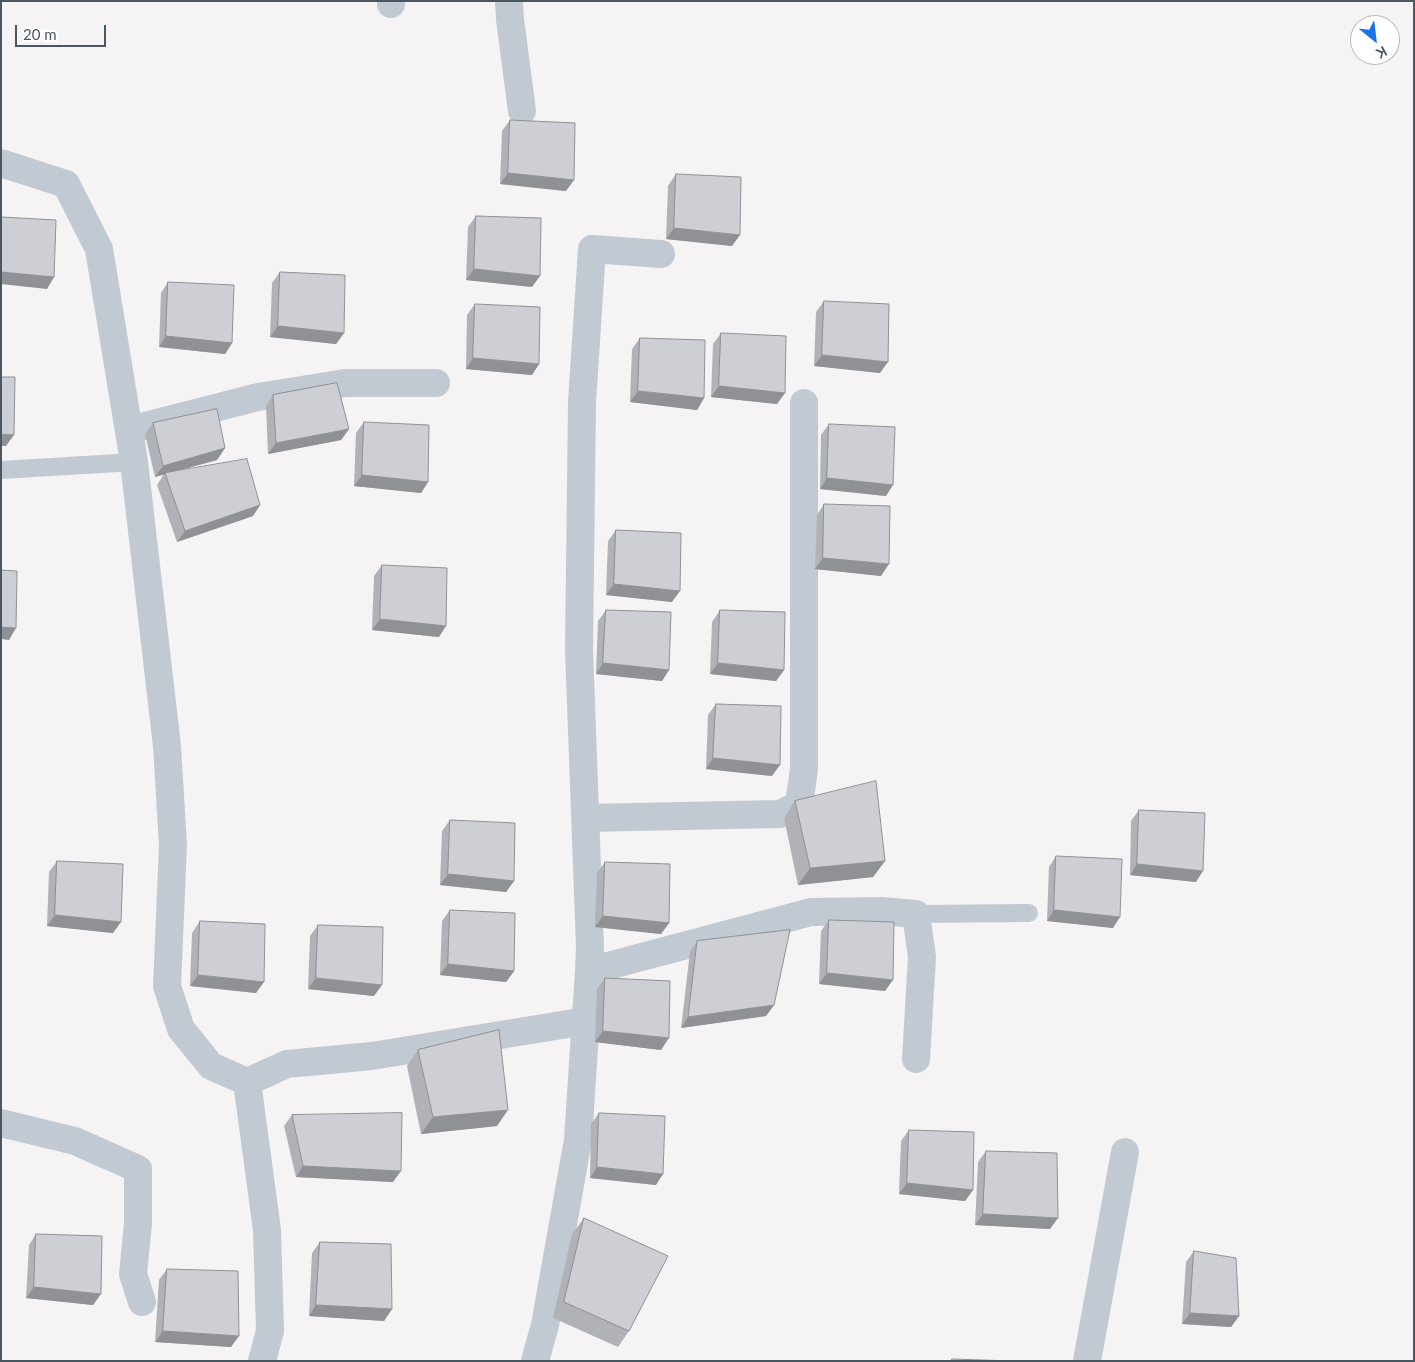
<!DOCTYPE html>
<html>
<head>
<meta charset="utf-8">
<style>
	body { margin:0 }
	#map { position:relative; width:1415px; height:1362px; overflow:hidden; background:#f5f3f3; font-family:Lato,sans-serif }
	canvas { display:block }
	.frame { position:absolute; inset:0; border:2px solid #4a5661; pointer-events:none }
	.north { position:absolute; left:1350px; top:15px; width:50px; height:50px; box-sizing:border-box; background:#fff; border:1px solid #b7bbc0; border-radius:50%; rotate:151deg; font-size:14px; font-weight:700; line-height:20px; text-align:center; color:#4a5661 }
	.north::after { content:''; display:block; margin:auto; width:18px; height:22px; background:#1a73e8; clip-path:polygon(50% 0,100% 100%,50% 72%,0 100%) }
	.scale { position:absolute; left:15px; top:25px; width:91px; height:22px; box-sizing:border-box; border:2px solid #4a5661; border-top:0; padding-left:6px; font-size:15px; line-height:18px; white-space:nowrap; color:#4a5661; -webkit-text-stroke:4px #fff; paint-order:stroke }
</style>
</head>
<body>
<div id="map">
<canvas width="1415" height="1362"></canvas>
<div class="frame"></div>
<div class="north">K</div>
<div class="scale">20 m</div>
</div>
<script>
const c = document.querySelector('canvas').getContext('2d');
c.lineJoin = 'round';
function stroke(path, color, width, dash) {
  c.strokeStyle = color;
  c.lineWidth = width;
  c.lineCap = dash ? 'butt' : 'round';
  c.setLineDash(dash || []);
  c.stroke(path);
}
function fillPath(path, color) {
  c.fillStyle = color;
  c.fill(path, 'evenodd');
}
stroke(new Path2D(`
	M1,470L134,462
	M916,914L1029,913`), '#c1cad2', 18);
stroke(new Path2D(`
	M509,1L510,19L522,111
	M391,4V1
	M1,163L66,184L99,249L134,462L167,746L173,845L167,986L181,1029L211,1066L247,1082L287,1064L372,1056L586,1021
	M129,430L258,397L345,383H436
	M586,818L780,814L799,805L804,769V403
	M589,971L811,912L881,911L916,914L922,957L916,1059
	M247,1082L267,1230L270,1331L262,1361
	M1,1123L75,1141L138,1169V1223L133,1274L142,1302
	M535,1361L545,1325L578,1140L589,971L590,947L579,650L582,402L592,249L661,254
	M1087,1361L1125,1152`), '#c1cad2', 28);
fillPath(new Path2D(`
	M510,120L566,191L500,184L502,131Z
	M676,174L732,246L666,239L668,186Z
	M476,216L532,287L466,280L468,227Z
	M280,272L344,333L336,344L270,337L272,283Z
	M168,282L232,343L225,354L159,347L161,293Z
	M824,301L880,373L814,366L816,312Z
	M475,304L539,364L532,375L466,369L467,315Z
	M721,333L785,393L777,404L711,397L713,344Z
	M640,338L704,398L697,410L630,402L632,349Z
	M273,395L349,429L341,440L268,454L266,406Z
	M364,422L428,482L421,493L354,486L356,433Z
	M153,423L225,448L217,460L172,472L260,505L253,516L177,542L157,485L164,474L155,477L145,434Z
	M829,424L886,496L820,489L821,435Z
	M824,504L881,576L815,569L817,515Z
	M616,530L672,602L606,595L608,541Z
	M382,565L439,637L372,630L374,576Z
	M606,610L669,670L662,681L596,674L598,621Z
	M720,610L784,670L776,681L710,674L712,622Z
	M716,704L772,776L706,769L708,715Z
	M795,801L885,861L873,877L798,885L784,818Z
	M1139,810L1196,882L1130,875L1131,821Z
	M450,820L514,881L506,892L440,885L442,831Z
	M1056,856L1113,928L1047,921L1049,867Z
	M57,861L113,933L47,926L49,872Z
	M605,862L669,923L661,934L595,927L597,873Z
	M450,910L514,971L506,982L440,975L442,921Z
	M829,920L885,991L819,984L821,931Z
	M200,921L256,993L190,986L192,933Z
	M318,925L374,996L308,989L310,936Z
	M697,941L774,1005L766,1016L681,1028L690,952Z
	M605,978L661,1050L595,1042L597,989Z
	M418,1050L497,1126L421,1134L407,1066Z
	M599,1113L656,1185L590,1178L591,1124Z
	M292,1115L393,1182L296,1177L284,1126Z
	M909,1130L973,1190L965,1201L899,1194L901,1141Z
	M986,1151L1050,1229L975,1225L978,1162Z
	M584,1218L629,1331L618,1347L553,1318L572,1234Z
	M36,1234L93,1305L26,1298L29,1245Z
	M320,1242L392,1309L384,1321L309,1316L312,1253Z
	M1194,1251L1239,1316L1231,1327L1182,1324L1186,1262Z
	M167,1269L231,1347L155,1342L159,1280Z`), '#b0b2b7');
fillPath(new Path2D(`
	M508,173L574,180L566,191L500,184Z
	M674,228L740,235L732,246L666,239Z
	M474,269L540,276L532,287L466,280Z
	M1,272L54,277L47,289L1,284Z
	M278,326L344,333L336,344L270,337Z
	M166,336L232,343L225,354L159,347Z
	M822,355L888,362L880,373L814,366Z
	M473,358L539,364L532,375L466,369Z
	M719,386L785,393L777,404L711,397Z
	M638,391L704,398L697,410L630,402Z
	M349,429L341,440L268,454L276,443Z
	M1,434L14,435L6,446H1Z
	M225,448L217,460L155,477L163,466Z
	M362,475L428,482L421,493L354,486Z
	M827,478L893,485L886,496L820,489Z
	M260,505L253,516L177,542L185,531Z
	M823,558L889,564L881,576L815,569Z
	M614,584L680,591L672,602L606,595Z
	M380,619L446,626L439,637L372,630Z
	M1,627L16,628L9,640L1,639Z
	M603,663L669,670L662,681L596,674Z
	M718,663L784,670L776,681L710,674Z
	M713,758L780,765L772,776L706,769Z
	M885,861L873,877L798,885L810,868Z
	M1137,864L1203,871L1196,882L1130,875Z
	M448,874L514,881L506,892L440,885Z
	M1054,910L1120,917L1113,928L1047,921Z
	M55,915L121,922L113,933L47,926Z
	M603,916L669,923L661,934L595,927Z
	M448,964L514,971L506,982L440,975Z
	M827,973L893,980L885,991L819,984Z
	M198,975L264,982L256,993L190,986Z
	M316,978L382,985L374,996L308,989Z
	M774,1005L766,1016L681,1028L688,1017Z
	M603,1031L669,1038L661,1050L595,1042Z
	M508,1110L497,1126L421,1134L433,1117Z
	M303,1166L401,1171L393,1182L296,1177Z
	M597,1167L663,1174L656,1185L590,1178Z
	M907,1183L973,1190L965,1201L899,1194Z
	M983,1214L1058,1218L1050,1229L975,1225Z
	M34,1287L101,1294L93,1305L26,1298Z
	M316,1305L392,1309L384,1321L309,1316Z
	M1190,1313L1239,1316L1231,1327L1182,1324Z
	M163,1331L239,1336L231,1347L155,1342Z`), '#909195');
const building = new Path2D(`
	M510,120L575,123L574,180L508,173Z
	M676,174L741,177L740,235L674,228Z
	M476,216L541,218L540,276L474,269Z
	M1,217L56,220L54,277L1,272Z
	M280,272L345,275L344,333L278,326Z
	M168,282L234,285L232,343L166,336Z
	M824,301L889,304L888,362L822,355Z
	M475,304L540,307L539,364L473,358Z
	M721,333L786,336L785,393L719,386Z
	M640,338L705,340L704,398L638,391Z
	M1,377H15L14,435L1,434Z
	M337,383L349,429L276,443L273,395Z
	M217,409L225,448L163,466L153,423Z
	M364,422L429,425L428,482L362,475Z
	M829,424L895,427L893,485L827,478Z
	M247,459L260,505L185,531L165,473Z
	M824,504L890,506L889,564L823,558Z
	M616,530L681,533L680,591L614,584Z
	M382,565L447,568L446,626L380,619Z
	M1,570L17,571L16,628L1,627Z
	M606,610L671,612L669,670L603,663Z
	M720,610L785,612L784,670L718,663Z
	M716,704L781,706L780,765L713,758Z
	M876,781L885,861L810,868L795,801Z
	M1139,810L1205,813L1203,871L1137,864Z
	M450,820L515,823L514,881L448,874Z
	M1056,856L1122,859L1120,917L1054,910Z
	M57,861L123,864L121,922L55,915Z
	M605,862L670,864L669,923L603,916Z
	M450,910L515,913L514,971L448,964Z
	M829,920L894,922L893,980L827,973Z
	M200,921L265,924L264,982L198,975Z
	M318,925L383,927L382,985L316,978Z
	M790,930L774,1005L688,1017L697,941Z
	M605,978L670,981L669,1038L603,1031Z
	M499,1030L508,1110L433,1117L418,1050Z
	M402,1113L401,1171L303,1166L292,1115Z
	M599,1113L665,1116L663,1174L597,1167Z
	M909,1130L974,1132L973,1190L907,1183Z
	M986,1151L1057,1153L1058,1218L983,1214Z
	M584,1218L668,1256L629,1331L564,1302Z
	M36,1234L102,1236L101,1294L34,1287Z
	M320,1242L391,1244L392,1309L316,1305Z
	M1194,1251L1236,1258L1239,1316L1190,1313Z
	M167,1269L238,1271L239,1336L163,1331Z
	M952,1359L1013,1361H952Z`);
fillPath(building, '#cdcfd5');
stroke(building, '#909195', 1);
</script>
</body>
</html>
